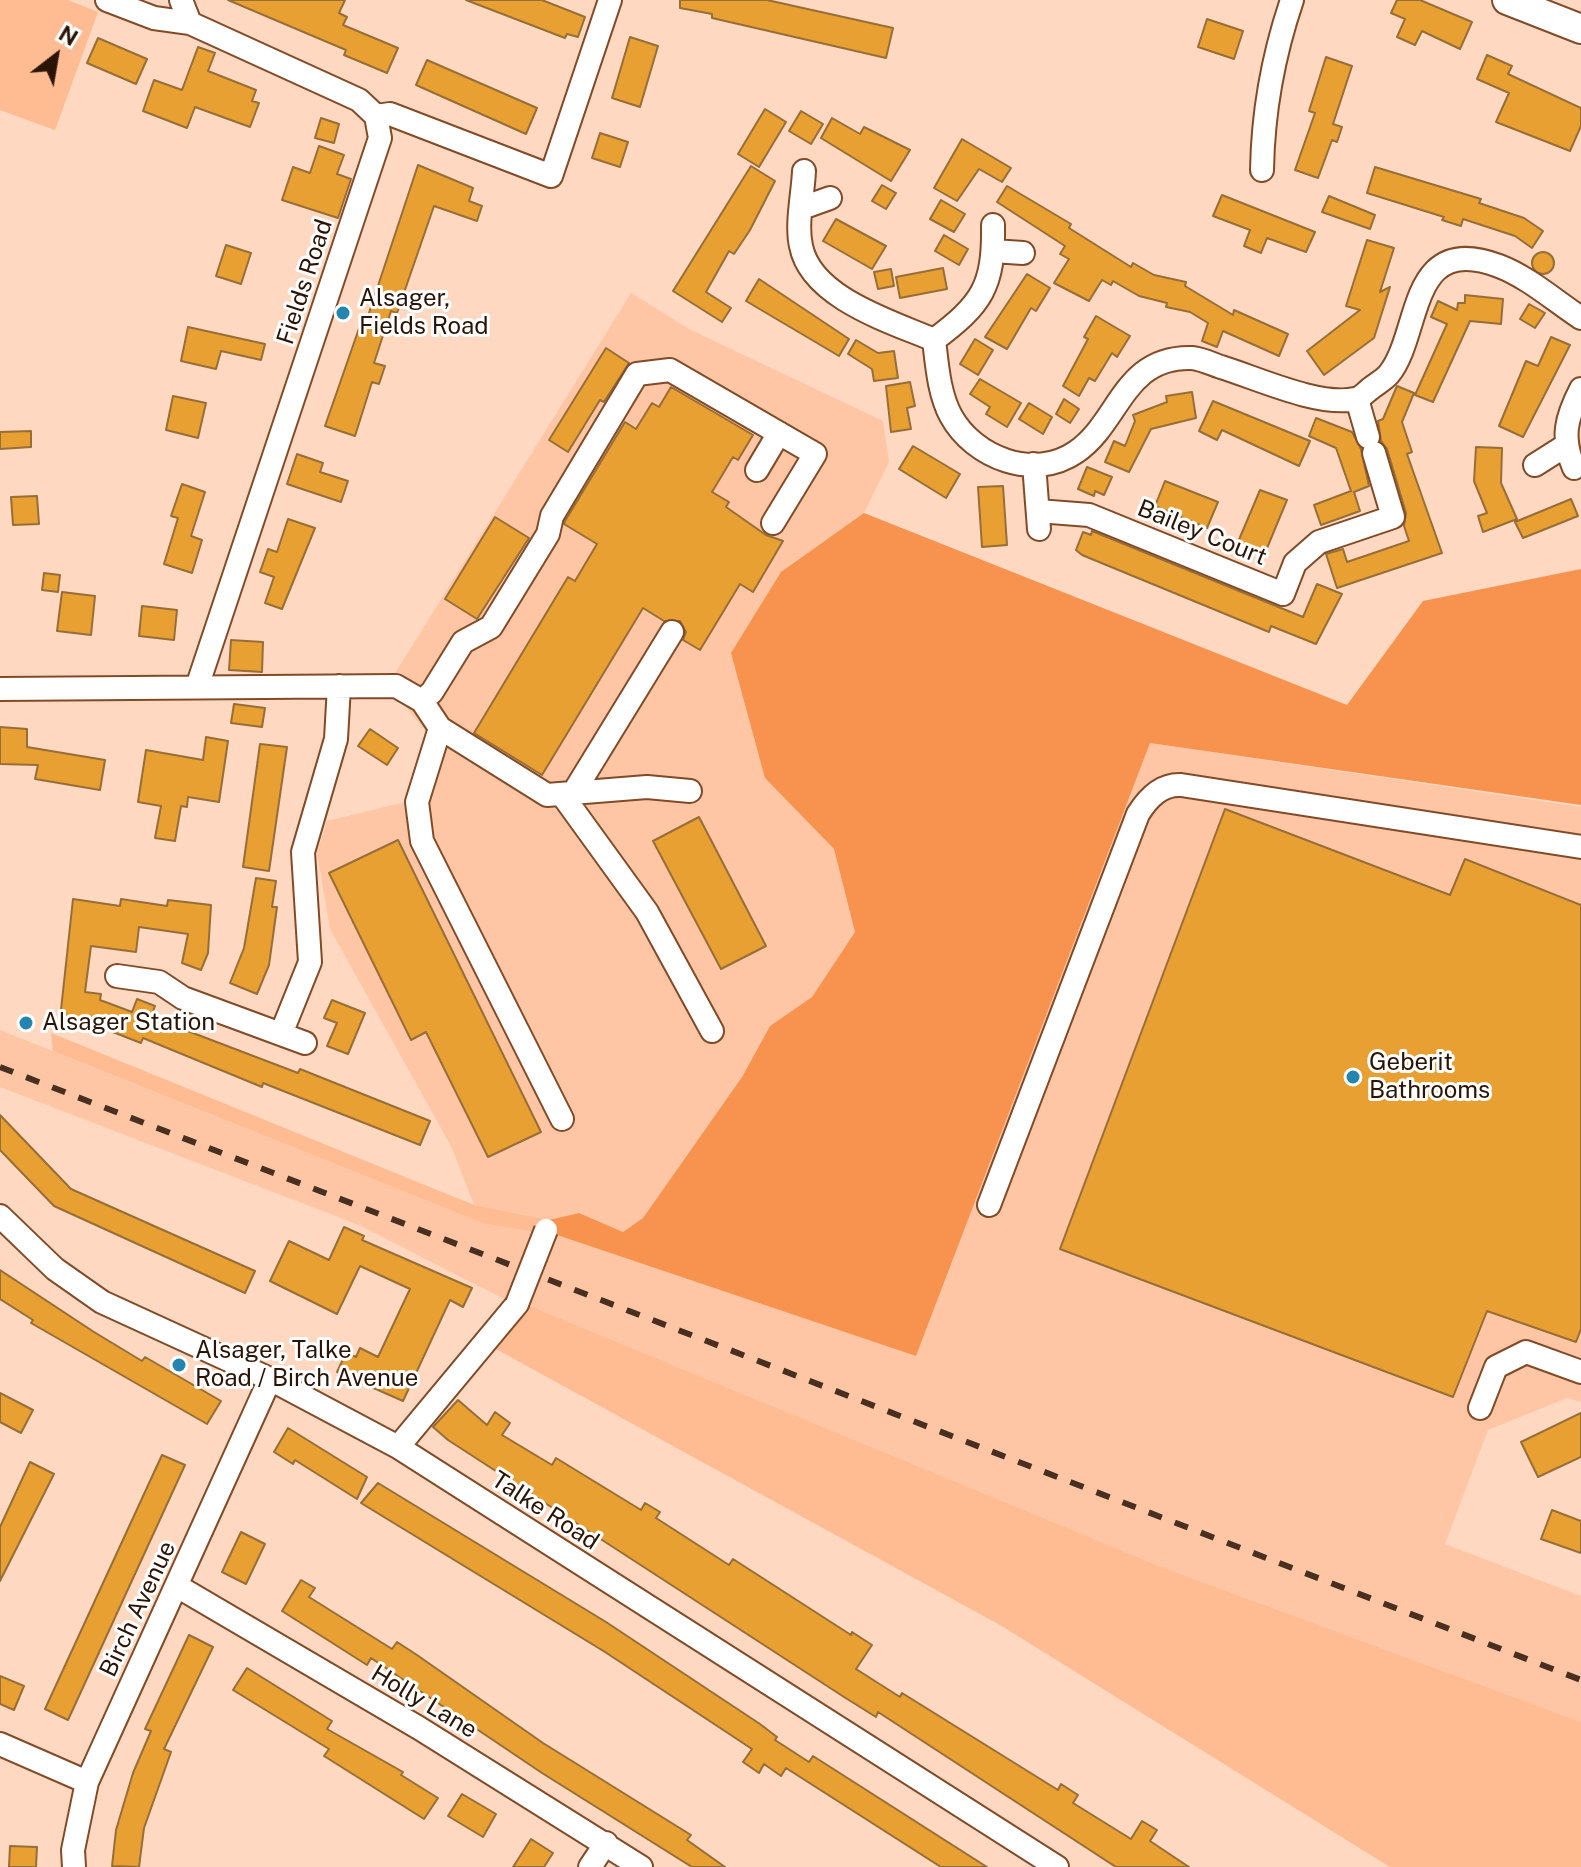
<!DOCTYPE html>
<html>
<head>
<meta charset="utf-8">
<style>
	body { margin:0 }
	#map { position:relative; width:1581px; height:1867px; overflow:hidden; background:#fed8c1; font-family:"Public Sans",sans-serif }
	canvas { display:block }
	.north { position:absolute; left:16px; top:16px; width:80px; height:80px; -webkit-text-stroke:6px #fff; paint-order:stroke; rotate:31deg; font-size:22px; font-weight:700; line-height:32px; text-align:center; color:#2b1406 }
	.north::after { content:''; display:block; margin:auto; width:28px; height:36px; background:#2b1406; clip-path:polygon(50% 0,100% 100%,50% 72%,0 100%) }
</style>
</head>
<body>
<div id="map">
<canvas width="1581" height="1867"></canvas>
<div class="north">N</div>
</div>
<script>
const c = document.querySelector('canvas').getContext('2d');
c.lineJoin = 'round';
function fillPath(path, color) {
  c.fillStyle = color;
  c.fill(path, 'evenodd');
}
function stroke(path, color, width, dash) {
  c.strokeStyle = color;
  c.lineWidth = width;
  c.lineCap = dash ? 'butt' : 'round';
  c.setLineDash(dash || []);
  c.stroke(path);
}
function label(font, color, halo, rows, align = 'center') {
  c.font = font + ' "Public Sans",sans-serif';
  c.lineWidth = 6;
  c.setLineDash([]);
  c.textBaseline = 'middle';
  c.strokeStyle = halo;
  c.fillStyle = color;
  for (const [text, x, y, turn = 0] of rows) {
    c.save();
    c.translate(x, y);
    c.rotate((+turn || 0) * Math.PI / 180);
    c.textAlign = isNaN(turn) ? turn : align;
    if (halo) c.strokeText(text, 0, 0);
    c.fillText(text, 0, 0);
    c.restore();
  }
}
fillPath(new Path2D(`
	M631,293L691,330L883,421L889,462L864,513L781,572L765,778L834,849L855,932L812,997L770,1026L742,1077L643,1218L623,1232L579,1213L549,1220L474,1205L452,1148L330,929L317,852L327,821L410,801L428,734L397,696L394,675Z
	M1150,743L1581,807V1402L1567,1398L1488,1430L1445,1544L1581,1596V1722L1159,1566L506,1300L359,1225L0,1087V1030L485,1224L557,1235L916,1356Z`), '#fec6a4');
fillPath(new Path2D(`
	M0,0H68L98,12L55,130L0,110Z
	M51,1033L474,1205L549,1220L557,1235L485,1224L53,1051Z
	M529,1306L1159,1566L1581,1722V1867H1390L1000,1625L494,1348Z`), '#ffbb91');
fillPath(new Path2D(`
	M864,513L1347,705L1423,601L1581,569V805L1150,743L916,1356L557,1235L549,1220L579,1213L623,1232L643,1218L742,1077L770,1026L812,997L855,932L834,849L765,778L731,653L781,572Z`), '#f7934f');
const building = new Path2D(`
	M228,0H345L339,13L347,17L343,25L398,48L387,73L344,55L346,50Z
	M466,0H542L585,17L578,37L567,34L565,38Z
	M680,0H767L893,28L886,58L712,18V14L680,8Z
	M1397,0H1420L1472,22L1460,49L1422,31L1415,45L1397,37L1405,19L1391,13Z
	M1207,19L1243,31L1234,59L1198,47Z
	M630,37L658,46L640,107L612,98Z
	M98,38L147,59L136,84L87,63Z
	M198,47L215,53L208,71L256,90L252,101L259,103L250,127L195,107L187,128L143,111L154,80L182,90Z
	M1487,55L1512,66L1508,74L1581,108V126L1570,151L1496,122L1509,93L1477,79Z
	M1326,57L1352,66L1333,124L1342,127L1337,142L1332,140L1318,178L1295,170L1315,113L1309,111Z
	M427,60L537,108L526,134L416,85Z
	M765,109L786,122L759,167L738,154Z
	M801,111L823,124L811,144L789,131Z
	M321,118L339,124L334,143L315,138Z
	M832,118L860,134L864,127L910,150L891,181L821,138Z
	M600,133L628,142L620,167L592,158Z
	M962,139L1011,168L1002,182L979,169L957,201L934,188Z
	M319,146L344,155L337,174L351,179L338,218L282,200L293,167L310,173Z
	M418,165L473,188L469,201L482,206L477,221L434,206L397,313L391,311L374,363L385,366L379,384L372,382L355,436L325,426L364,314L368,316Z
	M751,166L775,181L750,230L734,254L729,251L706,292L731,308L722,322L673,291Z
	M1375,167L1481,199L1479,203L1524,218L1543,231L1532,248L1515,236L1463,219L1461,226L1442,220L1444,217L1367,193Z
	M882,185L896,193L886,209L872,201Z
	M1007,186L1071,224L1069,228L1131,267L1133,263L1154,275L1186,282L1185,286L1233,315L1234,310L1288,334L1279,356L1223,331L1217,347L1202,341L1208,323L1190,312L1166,307L1167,303L1139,296L1113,281L1111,285L1102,280L1089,301L1054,283L1069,259L1060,254L1065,246L997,202Z
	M1222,195L1315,232L1306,252L1267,238L1261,253L1244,246L1250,230L1213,216Z
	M1329,196L1375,215L1370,229L1322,212Z
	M941,200L965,214L954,232L930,219Z
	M836,219L886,246L872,269L823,241Z
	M944,235L968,249L959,265L935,251Z
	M1367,240L1394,248L1380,292L1390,287L1374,338L1324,375L1307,351L1360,310L1346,306Z
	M226,245L251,253L241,284L216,276Z
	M1532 263a11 11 0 1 1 22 0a11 11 0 1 1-22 0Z
	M943,268L947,289L900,298L896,277Z
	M891,269L894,286L878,289L874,272Z
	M1027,274L1050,288L1036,311L1031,308L1007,349L985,337Z
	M759,279L849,339L839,356L746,301Z
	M1465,295L1503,299L1501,324L1470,321L1433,402L1415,395L1447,324L1431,317L1438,301L1457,310L1458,303H1465Z
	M1529,304L1545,313L1535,328L1520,319Z
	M1096,316L1130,336L1117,357L1112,353L1095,381L1089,378L1079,396L1063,386L1088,339L1084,337Z
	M188,327L265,344L261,360L221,351L216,369L181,361Z
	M1551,337L1570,345L1523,437L1499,426L1526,361L1538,366Z
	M975,339L993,350L978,375L960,364Z
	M856,340L878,353L894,351L898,378L874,381L872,369L848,354Z
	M606,348L629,363L604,402L600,400L568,452L549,440Z
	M980,379L1021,403L1007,427L986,414L990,407L970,394Z
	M910,382L915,406L907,408L911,429L891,432L886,386Z
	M1397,386L1414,393L1402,422L1412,452L1407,454L1442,553L1337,588L1326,554L1343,549L1347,562L1409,541L1404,526L1406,513L1387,449L1381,441L1378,421L1383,419Z
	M671,387L753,435L738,460L733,457L712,492L729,502L726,507L766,535L783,541L753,592L740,584L700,650L683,640L686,632L680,621H664L643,608L542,775L474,733L568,577L575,581L597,544L564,524L565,521L625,422L636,429L652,403L659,407Z
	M1192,392L1196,418L1151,429L1129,472L1105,462L1114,441L1125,446L1135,421L1133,415L1167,402L1166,396Z
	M173,396L206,403L198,438L166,430Z
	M1064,399L1079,409L1070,423L1056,414Z
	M1213,401L1310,441L1299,466L1222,430L1217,440L1199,431Z
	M1029,403L1052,417L1043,434L1019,419Z
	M1316,418L1352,432L1361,449L1369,486L1354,492L1360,511L1321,525L1314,505L1351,491L1336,448L1309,436Z
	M31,431V447L0,449V432Z
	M913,446L960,474L946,498L899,469Z
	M1476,447L1502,448L1501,483L1517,519L1483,532L1478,516L1487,513L1474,481Z
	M297,454L323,463L320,472L348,481L341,502L287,484Z
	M1087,467L1112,477L1104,495L1095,491L1094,496L1078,489Z
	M1165,481L1218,502L1207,528L1155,506Z
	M182,484L205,492L191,536L202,540L192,573L164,564L178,518L171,516Z
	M1003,486L1007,545L982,547L978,487Z
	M1260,490L1287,500L1265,553L1238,542Z
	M37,496L39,524L13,525L11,497Z
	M1571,499L1578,516L1523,538L1515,522Z
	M495,517L529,538L477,619L445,599Z
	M288,519L315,528L282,609L265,603L274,577L260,572L268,549L277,552Z
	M1092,531L1303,617L1317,584L1342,594L1316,644L1271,626L1269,632L1082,555L1076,550L1083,532L1091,535Z
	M44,573L60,575L58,592L42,590Z
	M62,592L95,596L91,635L57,631Z
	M142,606L177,610L174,640L139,636Z
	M231,640L263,642L262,672L229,670Z
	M234,704L265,708L262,727L231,723Z
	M0,727L27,729V747L105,760L100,790L35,779L38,765L0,764Z
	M370,729L398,748L387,765L358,746Z
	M206,737L228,741L219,802L188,797L187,807L181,806L175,841L155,838L161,806L138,802L146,750L203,760Z
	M260,744L287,747L269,871L243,867Z
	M1225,809L1450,895L1465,859L1581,905V1329L1576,1342L1487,1311L1453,1397L1060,1249Z
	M699,817L766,946L721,969L653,841Z
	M398,840L541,1132L488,1157L426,1032L411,1040L329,873Z
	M256,878L276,881L272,907H277L269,965L257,994L230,983L244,948Z
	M73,899L120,906L121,899L167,906L168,900L211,905L208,953L201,970L182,963L188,934L139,927L136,952L91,946L85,992L101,994L100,1000L132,1012L137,999L155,1006L151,1017L298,1073L300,1069L430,1121L420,1145L263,1083L262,1087L143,1038L141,1043L105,1029L109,1019L84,1016L75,1021L60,1019Z
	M332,1000L365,1013L348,1054L327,1046L337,1023L324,1018Z
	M0,1115L71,1189L255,1271L245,1293L54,1206L0,1150Z
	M344,1227L364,1236L362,1240L472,1288L463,1307L450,1300L403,1401L337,1372L346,1353L356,1357L360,1348L378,1357L410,1289L360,1266L337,1314L270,1281L289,1241L329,1260Z
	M0,1270L94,1332L142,1361L145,1357L221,1401L207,1424L31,1323L33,1320L0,1299Z
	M0,1393L33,1410L21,1433L0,1422Z
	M458,1400L487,1425L495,1412L510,1423L502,1435L552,1465L556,1458L641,1510L645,1503L660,1512L656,1518L729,1565L733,1559L851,1635L852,1632L872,1645L856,1669L900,1697L902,1693L1058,1790L1061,1784L1078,1795L1073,1803L1131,1839L1142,1821L1157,1830L1150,1841L1189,1867H1116L878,1712L876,1717L844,1697L448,1440L433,1427Z
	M1581,1413V1457L1538,1477L1521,1442Z
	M288,1428L367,1477L357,1499L295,1460L293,1464L274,1452Z
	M162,1455L185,1465L68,1720L45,1709Z
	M30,1462L54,1474L0,1581V1527Z
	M378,1483L606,1622L760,1724L777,1737L775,1740L809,1762L813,1756L987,1867H941L786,1768L781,1776L764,1764L759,1773L743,1762L752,1749L605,1652L361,1503Z
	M1552,1510L1581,1521V1553L1541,1539Z
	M241,1532L265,1544L246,1584L222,1572Z
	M301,1580L315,1588L309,1597L392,1649L397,1642L417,1655L543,1743L691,1835L687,1840L725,1867H692L542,1773L371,1658L367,1665L282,1611Z
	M189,1635L213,1647L164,1749L171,1752L144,1828L139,1867L112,1866L116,1830L133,1773L151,1731L145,1729Z
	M247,1668L332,1721L327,1729L403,1772L401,1775L438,1798L424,1819L324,1756L329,1749L233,1690Z
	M0,1676L24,1686L14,1710L0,1704Z
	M462,1794L496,1814L483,1837L448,1816Z
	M531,1839L553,1853L544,1867H513Z
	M10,1846L37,1847L36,1867H9Z`);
fillPath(building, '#e9a032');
stroke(building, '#976e37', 2);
const minor = new Path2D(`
	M107,0L154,18L190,23
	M181,0L190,23L359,100L376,116L380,138L197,687
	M376,116L390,114L551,176L610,0
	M1262,170C1263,111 1273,56 1292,0
	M804,171C803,194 796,224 801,246C811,298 892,322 934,340
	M802,208L830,198
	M993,251L1023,253
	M934,340C937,365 939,394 951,416C974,458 1034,481 1076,452C1120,422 1123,356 1192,358C1202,359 1212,364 1221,367C1257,378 1319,407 1355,399C1361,398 1366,392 1370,389C1376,384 1384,380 1389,374C1422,333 1407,231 1499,266C1528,277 1555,301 1581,318
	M934,340C982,304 994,287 993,225
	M1357,399L1368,437
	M1034,464L1039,529
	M1535,465L1565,446
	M1574,468C1561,437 1566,418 1581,389
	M757,470L779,433
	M1038,511L1089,515L1283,594L1295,563L1319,542L1393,517L1374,453
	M0,689L396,686L422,701L440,728L417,802L422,841L562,1119
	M422,701L432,692L463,642L491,627L548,534L552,516L637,374L670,370L815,454L773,523
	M440,728L547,795L647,787L690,791
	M572,795L672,632
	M563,796L647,912L712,1031
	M117,976L159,982L183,998L305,1043
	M281,1034L310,962L303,852L336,739L339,686
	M989,1205L1138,814C1148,798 1161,784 1181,785L1581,847
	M0,1216L55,1269L102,1302L270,1379L398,1447L1057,1867
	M1480,1408L1496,1367L1526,1352L1581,1372
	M398,1447L517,1304
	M177,1586L419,1728L641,1867
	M0,1744L87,1782
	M74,1867L73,1850L87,1782L270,1379
	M590,1867L606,1843`);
const major = new Path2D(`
	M1507,0L1581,29`);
stroke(minor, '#814b27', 26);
stroke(major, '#814b27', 32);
stroke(minor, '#fff', 22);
stroke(major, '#fff', 28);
stroke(new Path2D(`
	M0,1067L1581,1680`), '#482f20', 6, [14, 14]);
const minorBridge = new Path2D(`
	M517,1304L546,1230`);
stroke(minorBridge, '#814b27', 26, []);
stroke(minorBridge, '#fff', 22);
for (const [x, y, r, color] of [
	[343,313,8,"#2385b0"],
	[26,1023,8,"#2385b0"],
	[1353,1077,8,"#2385b0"],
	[179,1365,8,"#2385b0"]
]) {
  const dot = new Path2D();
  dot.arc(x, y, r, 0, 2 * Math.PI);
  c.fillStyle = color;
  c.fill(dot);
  stroke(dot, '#fff', 3);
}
label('24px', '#2b1406', '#fff', [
	["Fields Road",305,282,-72],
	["Bailey Court",1202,533,22],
	["Talke Road",545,1511,33],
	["Birch Avenue",138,1609,-65],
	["Holly Lane",424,1702,31]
]);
label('24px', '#2b1406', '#fff', [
	["Alsager,",359,299],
	["Fields Road",359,327],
	["Alsager Station",42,1023],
	["Geberit",1369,1063],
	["Bathrooms",1369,1091],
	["Alsager, Talke",195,1351],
	["Road / Birch Avenue",195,1379]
], 'left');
</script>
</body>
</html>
